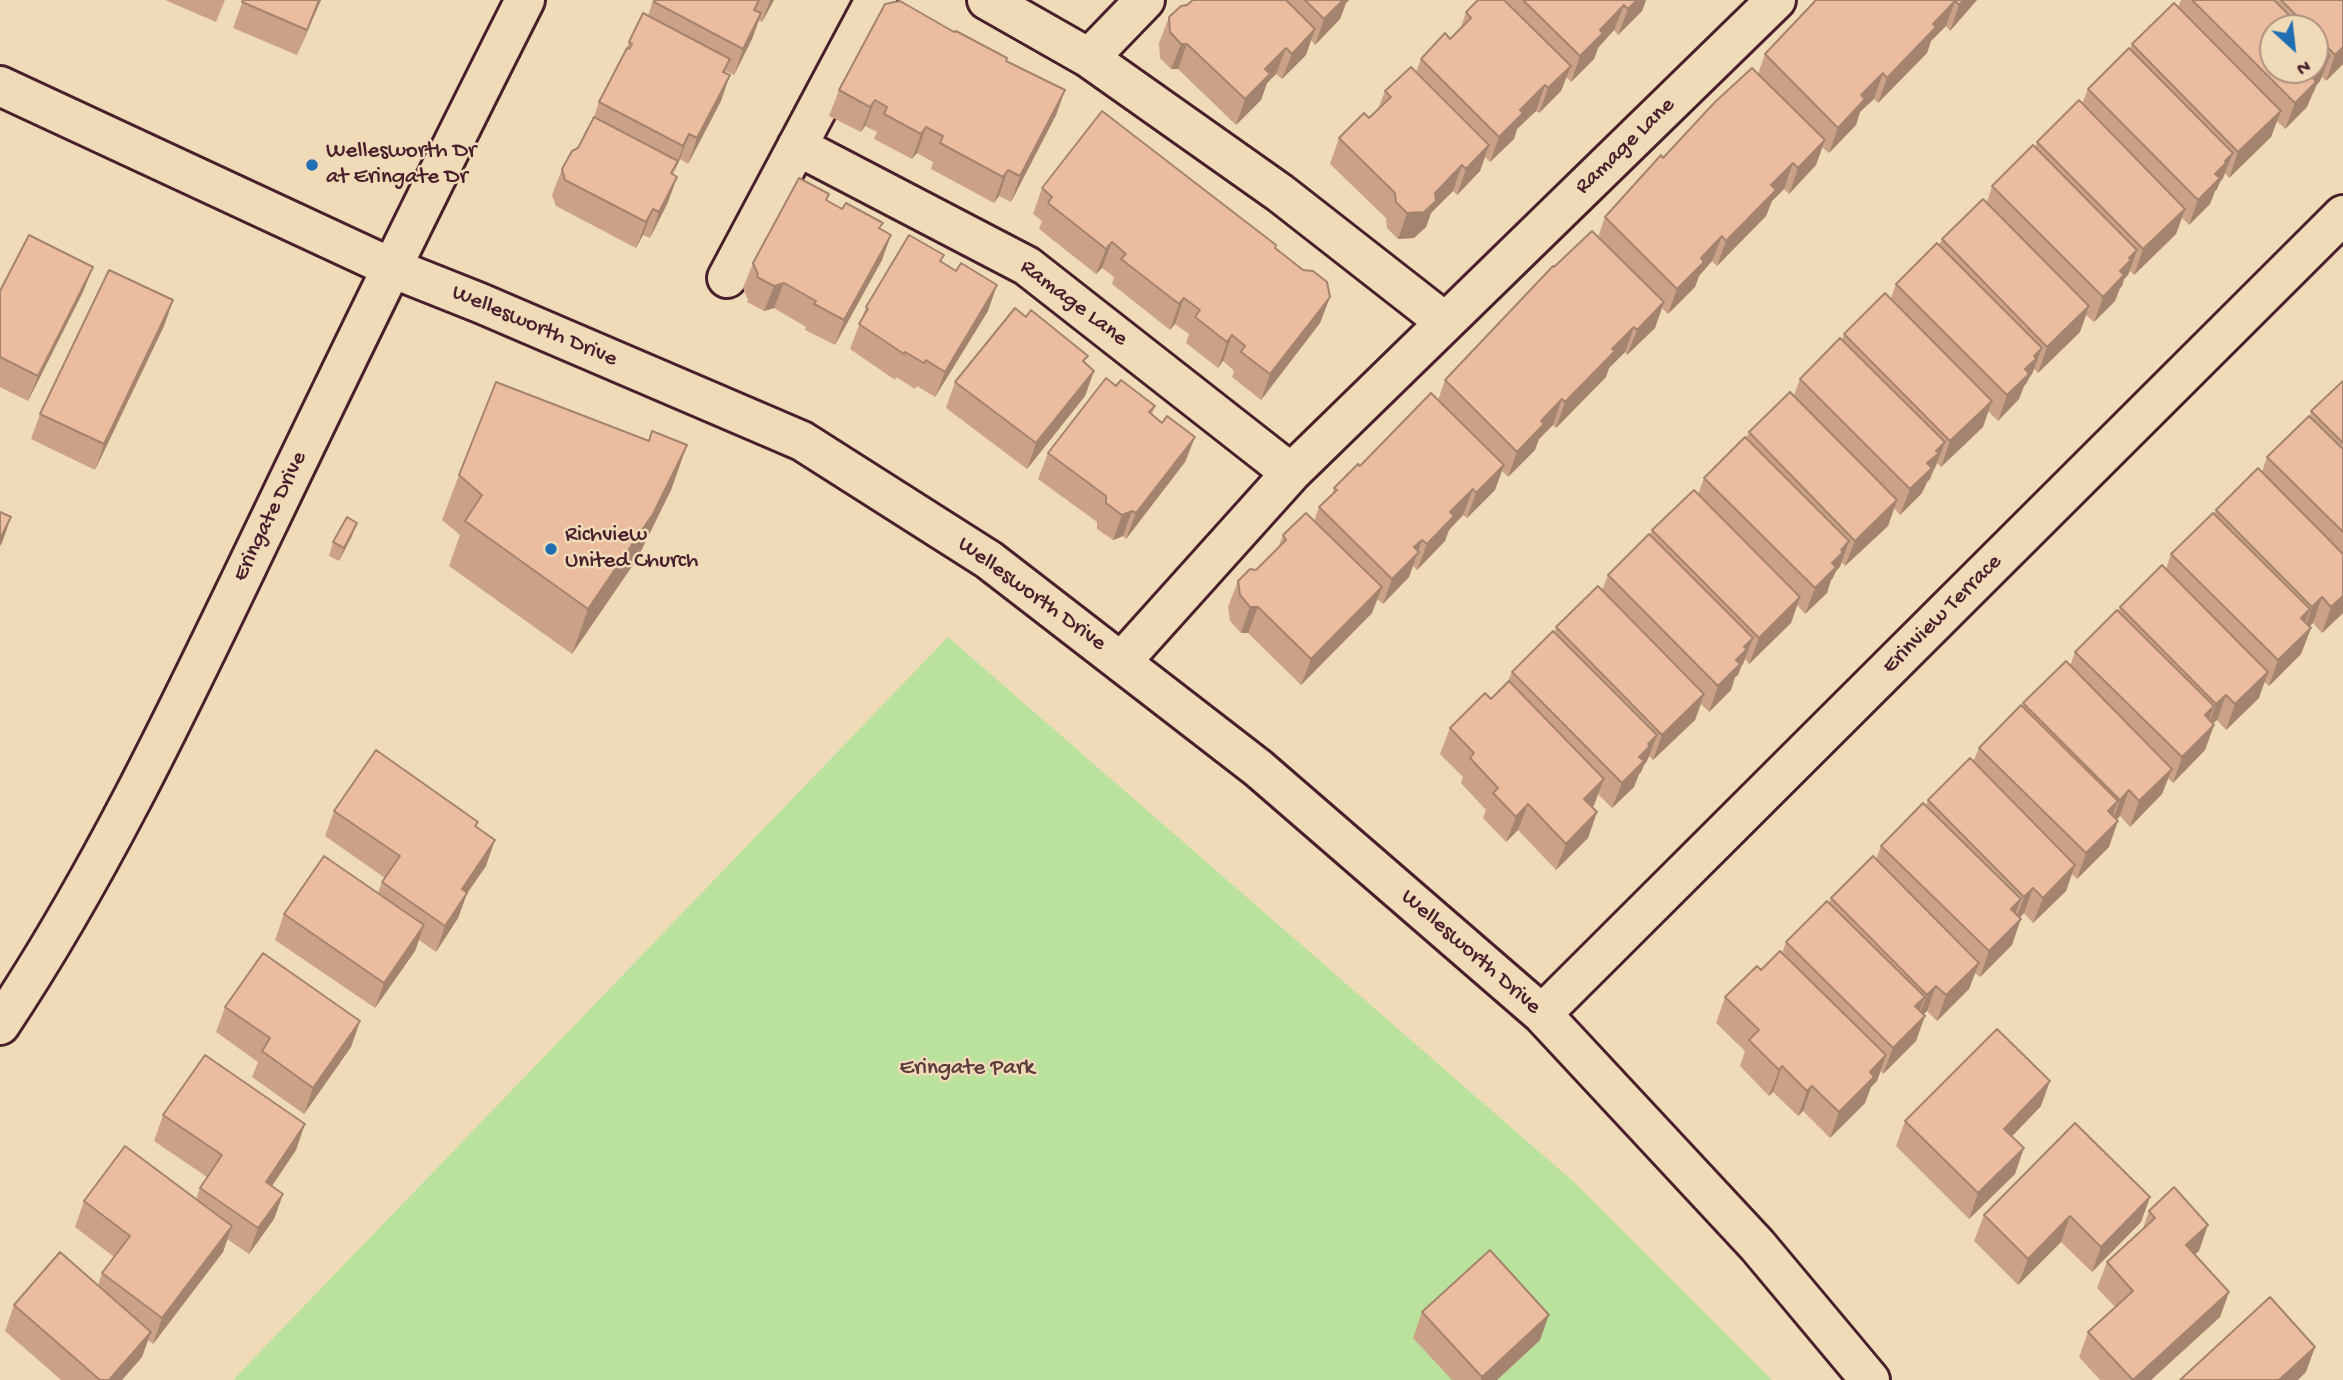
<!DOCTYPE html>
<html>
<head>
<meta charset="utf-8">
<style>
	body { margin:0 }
	#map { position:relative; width:2343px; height:1380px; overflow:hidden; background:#f0dbb9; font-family:"Gochi Hand",sans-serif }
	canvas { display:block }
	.north { position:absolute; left:2259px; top:14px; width:70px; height:70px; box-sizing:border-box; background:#f0dbb9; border:2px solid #ae9080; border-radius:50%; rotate:153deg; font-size:19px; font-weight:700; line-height:28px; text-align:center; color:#4a1f2b }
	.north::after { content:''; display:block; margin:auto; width:24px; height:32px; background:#1f6fb2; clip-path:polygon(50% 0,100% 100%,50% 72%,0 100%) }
</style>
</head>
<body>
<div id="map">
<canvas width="2343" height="1380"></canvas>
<div class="north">N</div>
</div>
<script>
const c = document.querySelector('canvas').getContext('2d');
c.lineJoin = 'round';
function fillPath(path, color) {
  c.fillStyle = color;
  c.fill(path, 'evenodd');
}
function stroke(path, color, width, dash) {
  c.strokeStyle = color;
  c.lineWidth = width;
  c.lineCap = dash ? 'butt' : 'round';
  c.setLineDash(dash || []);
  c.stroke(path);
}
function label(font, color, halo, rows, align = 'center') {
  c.font = font + ' "Gochi Hand",sans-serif';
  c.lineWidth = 5;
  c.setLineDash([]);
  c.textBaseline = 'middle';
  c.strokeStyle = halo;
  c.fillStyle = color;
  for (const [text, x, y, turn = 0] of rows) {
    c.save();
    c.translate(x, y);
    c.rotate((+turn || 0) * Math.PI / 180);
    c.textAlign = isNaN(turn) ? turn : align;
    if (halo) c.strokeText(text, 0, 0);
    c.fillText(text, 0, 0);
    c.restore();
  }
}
fillPath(new Path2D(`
	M948,637L1575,1183L1772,1380H233Z`), '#bbe29d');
const minor = new Path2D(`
	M987,0L1089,58L1280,193L1445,322
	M1089,58L1145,0
	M0,86L392,268L480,303L802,441L989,560L1258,768L1542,1014L1757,1245L1870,1380
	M797,146L1027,266L1291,473
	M727,278L873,4L877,0
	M1122,661L1291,473L1776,0
	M1542,1014L2343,215
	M0,1025C106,866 187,691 270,519C353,346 438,172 525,0`);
stroke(minor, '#4a1f2b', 44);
stroke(minor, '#f0dbb9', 38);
fillPath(new Path2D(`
	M165,0H225L216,22Z
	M243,0H321L297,55L233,28Z
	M653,0H774L762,22L759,21L752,39L734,75L726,71L721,101L688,164L680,159L673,174L677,177L668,202L650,238L643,235L636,248L556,206L552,195L562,169L578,148L592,123L599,102L625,52L629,42L648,16Z
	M1193,0H1349L1346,3L1340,19L1315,45L1311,40L1306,55L1282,79L1276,74L1267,83L1261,100L1236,125L1178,69H1171L1160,58L1159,43L1169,17L1187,5Z
	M1478,0H1646L1642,11L1618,35L1614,30L1598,48L1594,59L1571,82L1566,77L1561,91L1539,113L1536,111L1517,129L1514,139L1490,162L1485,157L1480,171L1457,195L1453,191L1431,213L1426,227L1414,238L1398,239L1387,228L1386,218L1330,164L1339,138L1369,118L1378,109L1385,91L1416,72L1421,59L1450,39L1460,30L1466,12Z
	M1816,0H1977L1950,31L1946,26L1931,41L1927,53L1878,103L1874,99L1860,112L1856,125L1829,153L1822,147L1816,165L1789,194L1784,189L1772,201L1766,216L1717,266L1712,261L1699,276L1695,287L1668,314L1662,308L1655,328L1627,355L1625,352L1609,368L1606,377L1556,428L1553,425L1539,439L1535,450L1508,477L1502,471L1495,490L1467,518L1463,515L1449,530L1445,541L1417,570L1413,566L1409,577L1383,604L1377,599L1372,613L1301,685L1248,633H1241L1230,621L1228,607L1238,581L1256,570L1278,548L1283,535L1314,521L1319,507L1332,495L1334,488L1438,400L1445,380L1554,267L1598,237L1605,217L1663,158L1758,74L1765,54Z
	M2181,0H2343V64L2326,81L2322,77L2320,81L2316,86L2314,92L2311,94L2307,107L2285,129L2277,121L2271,137L2229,178L2225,173L2223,178L2220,182L2217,189L2215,191L2210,204L2189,225L2182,218L2176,234L2134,275L2130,271L2128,275L2124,279L2122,286L2120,288L2115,301L2094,322L2086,315L2080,332L2038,373L2034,369L2032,374L2029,378L2026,384L2024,386L2019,399L1998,421L1988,411L1983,427L1941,467L1937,463L1930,479L1927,482L1922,493L1900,515L1894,508L1888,526L1845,566L1841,562L1831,580L1827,593L1805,614L1797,605L1791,623L1749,664L1745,659L1738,675L1735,677L1731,690L1709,712L1701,704L1695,720L1653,760L1649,756L1647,761L1644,765L1641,772L1639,774L1634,787L1612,808L1598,794L1594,805L1592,807L1597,812L1588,838L1556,870L1518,830L1506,842L1483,818L1486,810L1461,783L1463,777L1440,754L1450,728L1491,699L1508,681L1512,672L1554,633L1556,627L1602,590L1608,575L1650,535L1652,530L1698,494L1704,478L1746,438L1749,432L1794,395L1800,379L1842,340L1844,334L1891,298L1896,284L1939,245L1942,239L1987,202L1992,186L2035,147L2037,142L2082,104L2088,89L2130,50L2132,44L2178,7ZM2273,28H2315V70Z
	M954,32L1006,61L1065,90L1056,115L1011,202L999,196L994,203L931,169L933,162L917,153L912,159L874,139L877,132L865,126L861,132L829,116L839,90Z
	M1042,188L1275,248L1330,297L1320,323L1261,400L1232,377L1234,371L1223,361L1218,368L1186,343L1189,334L1175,324L1170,330L1112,284L1114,277L1102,268L1096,274L1039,229L1042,221L1033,214Z
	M827,201L881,229L882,260L835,345L805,330L806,327L774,308L764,311L747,302L748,300L743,288L753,263Z
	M941,262L988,311L935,397L917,386L915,389L896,377L895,380L850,349L866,307Z
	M0,291L83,292L28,401L0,387Z
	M173,300L164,326L95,470L31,439L40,414Z
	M1026,317L1094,371L1085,396L1027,469L946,408L955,382Z
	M2343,381V613L2322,633L2313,623L2309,626L2311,628L2301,654L2269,686L2264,682L2259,698L2226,730L2217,720L2213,723L2214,725L2205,750L2173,783L2168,778L2162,794L2130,827L2120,816L2116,820L2109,847L2077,879L2072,874L2066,891L2033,923L2024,913L2020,917L2012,945L1980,977L1975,973L1969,989L1937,1021L1927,1011L1924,1014L1916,1041L1883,1074L1881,1071L1877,1081L1871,1087L1865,1103L1830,1138L1803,1111L1798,1116L1773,1092L1769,1096L1740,1066L1745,1051L1716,1023L1725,997L1761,970L1782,953L1786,942L1829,903L1831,898L1876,860L1881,846L1926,806L1928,800L1973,762L1979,748L2022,706L2023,703L2070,666L2075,652L2118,611L2120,607L2166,569L2171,554L2214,514L2216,510L2262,472L2267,457L2310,416L2311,411Z
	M1116,386L1155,406L1152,414L1162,423L1195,437L1185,462L1126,539L1123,536L1113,540L1097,529V522L1038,479L1048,453Z
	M649,441L687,445L671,490L637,559L572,654L449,566L460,535L442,520L459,475Z
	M352,536L339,561L329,556L333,542Z
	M334,811L478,822L476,827L486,866L467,894L458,918L436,952L419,940L415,951L375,1008L275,940L284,914L378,893L382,882L385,878L325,836Z
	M225,1007L360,1021L351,1047L304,1114L252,1077L258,1062L216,1032Z
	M2041,1106L2012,1136L2015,1174L1969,1219L1896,1146L1905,1121Z
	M163,1115L296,1150L272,1186L283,1194L274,1219L249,1254L227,1239L223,1252L153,1344L148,1340L142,1357L122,1380H61L5,1331L14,1305L98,1285L102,1273L114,1257L75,1227L84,1201L196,1199L200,1188L207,1177L154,1141Z
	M2150,1197L2141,1222L2092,1272L2061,1242L2018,1285L1974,1241L1984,1215Z
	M2149,1211L2199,1251L2195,1254L2229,1292L2220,1317L2151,1380H2100L2079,1357L2088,1332L2115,1307L2097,1288L2107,1262L2142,1231Z
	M1422,1312L1540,1340L1497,1380H1452L1413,1338Z`), '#cba288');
fillPath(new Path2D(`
	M319,0H321L297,55Z
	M770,0H774L762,22Z
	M1341,0H1349L1346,3L1340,19L1315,45L1324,19Z
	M1637,0H1646L1642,11L1618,35L1628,9Z
	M1964,0H1977L1950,31L1959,5Z
	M1955,1L1946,26L1931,41L1927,53L1878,103L1887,78L1933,24Z
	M1624,5L1614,30L1598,48L1594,59L1571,82L1580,56L1600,30Z
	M761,13L752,39L734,75L743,49Z
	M1315,29L1306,55L1282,79L1292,54Z
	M1181,44H1187L1178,69H1171Z
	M2343,47V64L2326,81L2335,55Z
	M1286,48L1276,74L1267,83L1261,100L1236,125L1245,99L1265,69Z
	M2330,56L2320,81L2316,86L2307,107L2285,129L2295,103L2321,64Z
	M1571,66L1561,91L1539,113L1548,88Z
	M1883,73L1874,99L1860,112L1856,125L1829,153L1838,128L1861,95Z
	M730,75L721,101L688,164L697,138Z
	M1545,85L1536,111L1517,129L1514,139L1490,162L1499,137L1520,110Z
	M1065,90L1056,115L1011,202L1020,176Z
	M875,100L865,126L861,132L870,107Z
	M2281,111L2271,137L2229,178L2238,152Z
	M926,127L917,153L912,159L921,134Z
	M689,134L680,159L674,172L683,146Z
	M1825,140L1816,165L1789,194L1798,168Z
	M1489,145L1480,171L1457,195L1466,169Z
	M2233,153L2223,178L2220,182L2217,189L2215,191L2210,204L2189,225L2198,200L2225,161Z
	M1793,163L1784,189L1772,201L1766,216L1717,266L1726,241L1771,185Z
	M1462,165L1453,191L1431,213L1426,227L1414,238L1398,239L1407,213L1435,193Z
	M1008,170L999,196L994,203L1003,177Z
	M677,177L668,202L650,238L659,212Z
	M653,209L643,235L636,248L646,222Z
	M2185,209L2176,234L2134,275L2143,249Z
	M891,235L882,260L835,345L844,320Z
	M1722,236L1712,261L1699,276L1695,287L1668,314L1677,289L1701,258Z
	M1112,242L1102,268L1096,274L1106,249Z
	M2137,250L2128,275L2124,279L2122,286L2120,288L2115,301L2094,322L2103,297L2129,258Z
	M93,267L83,292L28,401L38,376Z
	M784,283L774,308L764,311L774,286Z
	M997,285L988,311L935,397L945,372Z
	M1330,297L1320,323L1261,400L1270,374Z
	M1184,298L1175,324L1170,330L1179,304Z
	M173,300L164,326L95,470L104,444Z
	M1664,302L1655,328L1627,355L1637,330Z
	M2089,306L2080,332L2038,373L2047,347Z
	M1634,327L1625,352L1609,368L1606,377L1556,428L1565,402L1612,349Z
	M1232,335L1223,361L1218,368L1227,342Z
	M2042,348L2032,374L2029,378L2026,384L2024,386L2019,399L1998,421L2007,395L2034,356Z
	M1094,371L1085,396L1027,469L1036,443Z
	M1562,399L1553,425L1539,439L1535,450L1508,477L1517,452L1541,421Z
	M1992,401L1983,427L1941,467L1950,441Z
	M1195,437L1185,462L1126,539L1136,513Z
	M1945,442L1935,468L1933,470L1930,479L1927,482L1922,493L1900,515L1910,489L1936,451Z
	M687,445L671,490L637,559L572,654L588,609Z
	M1504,465L1495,490L1467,518L1476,493Z
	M1473,489L1463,515L1449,530L1445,541L1417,570L1427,544L1450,512Z
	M1897,500L1888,526L1845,566L1855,541Z
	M1132,511L1123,536L1113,540L1122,515Z
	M11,517L2,543L0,546V539Z
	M357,523L352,536L339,561L344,548Z
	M1422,540L1409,577L1383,604L1392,579L1414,547Z
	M1849,541L1840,567L1836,571L1833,578L1831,580L1827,593L1805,614L1815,588L1841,550Z
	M1382,587L1372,613L1301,685L1311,659Z
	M2343,596V613L2322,633L2331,607Z
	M1800,597L1791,623L1749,664L1759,638Z
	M2322,597L2313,623L2303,633L2312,607Z
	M1250,607H1258L1248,633H1241Z
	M2310,609L2301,635V618Z
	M2311,628L2301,654L2269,686L2278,660Z
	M1753,638L1743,664L1741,666L1738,675L1735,677L1731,690L1709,712L1718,686L1744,647Z
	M2268,672L2259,698L2226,730L2235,704Z
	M1704,694L1695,720L1653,760L1662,735Z
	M2226,695L2217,720L2207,729L2216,704Z
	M2214,706L2205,731V715Z
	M2214,725L2205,750L2173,783L2182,757Z
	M1657,735L1647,761L1644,765L1641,772L1639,774L1634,787L1612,808L1622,783L1648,744Z
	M2172,769L2162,794L2130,827L2139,801Z
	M1604,779L1594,805L1575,824L1584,799Z
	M2129,790L2120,816L2110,826L2120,800Z
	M2118,801L2108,827V811Z
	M1528,804L1518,830L1506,842L1516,817Z
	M1597,812L1588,838L1556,870L1566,844Z
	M2118,821L2109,847L2077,879L2086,853Z
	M495,840L486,866L467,893L458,918L436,952L445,926L462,889Z
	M2075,865L2066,891L2033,923L2043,898Z
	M2033,888L2024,913L2015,922L2024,897Z
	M2021,899L2011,925V909Z
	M2021,919L2012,945L1980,977L1989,951Z
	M424,925L415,951L375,1008L384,983Z
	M1979,963L1969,989L1937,1021L1946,995Z
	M1936,986L1927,1011L1917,1020L1927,995Z
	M1925,997L1915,1022V1006Z
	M1925,1016L1916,1041L1883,1074L1893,1048Z
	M360,1021L351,1047L304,1114L313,1088Z
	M1886,1055L1877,1081L1871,1087L1865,1103L1830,1138L1839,1112L1870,1072Z
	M1782,1066L1773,1092L1769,1096L1779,1070Z
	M2050,1081L2041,1106L1995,1154L2004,1129Z
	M1812,1086L1803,1111L1798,1116L1807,1091Z
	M305,1124L296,1150L257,1208L266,1182Z
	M2024,1148L2015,1174L1969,1219L1978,1193Z
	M283,1194L274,1219L249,1254L258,1228Z
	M2150,1197L2141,1222L2092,1272L2101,1247Z
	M2070,1216L2061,1242L2018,1285L2028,1259Z
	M2208,1225L2199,1251L2177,1270L2186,1245Z
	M232,1226L223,1252L153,1344L162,1318Z
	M2229,1292L2220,1317L2151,1380H2133Z
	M1549,1315L1540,1340L1497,1380H1481L1482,1377Z
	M151,1332L142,1357L122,1380H109Z
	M2315,1347L2306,1372L2298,1380H2279Z`), '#a5846f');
const building = new Path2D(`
	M243,0H319L307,30L242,2Z
	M655,0H759L754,10L761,13L743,49L654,2Z
	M1193,0H1286L1315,29L1292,54L1286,48L1265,69L1270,74L1245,99L1187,44H1181L1170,32L1169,17L1181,6L1187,5Z
	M1305,0H1343L1324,19Z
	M1478,0H1504L1571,66L1548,88L1545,85L1520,110L1523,113L1499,137L1421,59L1445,33L1450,39L1471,18L1466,12Z
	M1523,0H1637L1628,9L1624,5L1600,30L1603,33L1580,56Z
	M1816,0H1964L1959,5L1955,1L1933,24L1936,27L1887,78L1883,73L1861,95L1865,99L1838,128L1765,54Z
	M2192,0H2274L2302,28H2273V70H2315V41L2330,56L2321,64L2323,67L2312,77L2316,82L2295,103Z
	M2281,0H2343V47L2335,55L2315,34V28H2309Z
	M900,1L954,32L956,31L1007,58L1006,61L1065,90L1020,176L1008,170L1003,177L940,143L943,136L926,127L921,134L884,114L887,107L875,100L870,107L839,90L885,4Z
	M2174,3L2281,111L2238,152L2132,44Z
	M643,13L730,59L723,72L730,75L697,138L689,134L683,146L599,102L627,48L629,49L632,44L629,42Z
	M2129,48L2233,153L2225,161L2226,163L2215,174L2220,178L2198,200L2088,89Z
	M1411,67L1489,145L1466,169L1462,165L1435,193L1436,201L1424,212L1407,213L1396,202L1395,193L1339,138L1364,113L1369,118L1391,97L1385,91Z
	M1752,68L1825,140L1798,168L1793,163L1771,185L1776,190L1726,241L1722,236L1701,258L1704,262L1677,289L1605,217L1661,155L1663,158L1715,102Z
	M2079,100L2185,209L2143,249L2037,142Z
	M1102,111L1276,245L1275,248L1303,270L1313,271L1327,282L1330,297L1270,374L1241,352L1245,346L1232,335L1227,342L1195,317L1200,310L1184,298L1179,304L1121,259L1126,254L1112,242L1106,249L1048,203L1052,197L1042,188Z
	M594,117L678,161L671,173L677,177L659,212L653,209L646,222L565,180L562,169L572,151L578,148Z
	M2033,145L2137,250L2129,258L2131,260L2120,271L2124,275L2103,297L1992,186Z
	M799,178L829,194L826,200L842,209L846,203L883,223L879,228L891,235L844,320L814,304L816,301L784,283L774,286L757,277L758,274L753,263Z
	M1983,199L2089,306L2047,347L1942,239Z
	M1592,231L1664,302L1637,330L1634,327L1612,349L1615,351L1565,402L1562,399L1541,421L1544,424L1517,452L1445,380L1553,266L1554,267Z
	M29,235L93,267L38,376L0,357V291Z
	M909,235L944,255L940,261L956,271L961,263L997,285L945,372L926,360L924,363L905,352L904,354L859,324L868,309L866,307Z
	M1937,243L2042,348L2034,356L2036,359L2025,369L2029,374L2007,395L1896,284Z
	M109,270L173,300L104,444L40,414Z
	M1885,293L1992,401L1950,441L1844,334Z
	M1015,308L1026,317L1031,310L1088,356L1083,361L1094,371L1036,443L955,382Z
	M1840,338L1945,442L1936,451L1939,453L1927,463L1932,468L1910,489L1800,379Z
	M1106,378L1116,386L1121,380L1155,406L1149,412L1162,423L1167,416L1195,437L1136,513L1132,511L1122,515L1106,503V496L1048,453Z
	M2343,381V443L2311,411Z
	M496,382L649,441L652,431L687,445L653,514L588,609L465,521L482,495L459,475Z
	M1790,392L1897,500L1855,541L1749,432Z
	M1431,393L1504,465L1476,493L1473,489L1450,512L1454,516L1427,544L1422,540L1414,547L1419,552L1392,579L1319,507L1337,490L1334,488L1358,464L1360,466Z
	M2309,416L2343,449V532L2267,457Z
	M1745,437L1849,541L1841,550L1843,552L1832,563L1836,567L1815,588L1704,478Z
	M2258,468L2343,554V596L2331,607L2322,597L2312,607L2216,510Z
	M1694,490L1800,597L1759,638L1652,530Z
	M0,512L11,517L0,539Z
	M1306,513L1382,587L1311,659L1258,607H1250L1240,595L1238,581L1250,569L1256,570L1286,540L1283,535Z
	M2213,513L2310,609L2301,618L2311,628L2278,660L2171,554Z
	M347,517L357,523L344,548L333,542Z
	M1649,534L1753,638L1744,647L1747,649L1736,660L1740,664L1718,686L1608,575Z
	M2162,565L2268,672L2235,704L2226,695L2216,704L2120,607Z
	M1598,586L1704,694L1662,735L1556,627Z
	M2117,610L2214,706L2205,715L2214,725L2182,757L2075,652Z
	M1553,631L1657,735L1648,744L1650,746L1639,757L1644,761L1622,783L1512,672Z
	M2066,661L2172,769L2139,801L2129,790L2120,800L2023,703Z
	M1509,681L1604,779L1584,799L1597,812L1566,844L1528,804L1516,817L1493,793L1498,788L1470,758L1474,753L1450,728L1485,693L1491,699Z
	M2021,705L2118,801L2108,811L2118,821L2086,853L1979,748Z
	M376,750L478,822L475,826L495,840L462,889L467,893L445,926L382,882L400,856L334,811Z
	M1970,758L2075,865L2043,898L2033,888L2024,897L1928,800Z
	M1923,803L2021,899L2011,909L2021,919L1989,951L1881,846Z
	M324,856L424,925L384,983L284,914Z
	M1873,856L1979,963L1946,995L1936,986L1927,995L1831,898Z
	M1827,901L1925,997L1915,1006L1925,1016L1893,1048L1786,942Z
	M1780,951L1886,1055L1870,1072L1874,1077L1839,1112L1812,1086L1807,1091L1782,1066L1779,1070L1749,1040L1759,1030L1725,997L1757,966L1761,970Z
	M263,953L360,1021L313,1088L262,1051L270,1038L225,1007Z
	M1997,1029L2050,1081L2004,1129L2024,1148L1978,1193L1905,1121Z
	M205,1055L305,1124L266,1182L283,1194L258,1228L200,1188L222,1155L163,1115Z
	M2075,1123L2150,1197L2101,1247L2070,1216L2028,1259L1984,1215Z
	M125,1146L232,1226L162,1318L102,1273L130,1236L84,1201Z
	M2174,1187L2208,1225L2186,1245L2229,1292L2133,1380L2088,1332L2133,1291L2107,1262L2155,1218L2149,1211Z
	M1490,1250L1549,1315L1482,1377L1422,1312Z
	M60,1252L151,1332L109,1380H100L14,1305Z
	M2270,1297L2315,1347L2279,1380H2180Z`);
fillPath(building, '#ecbc9e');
stroke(building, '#a5846f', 2);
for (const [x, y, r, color] of [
	[312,165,7,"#1f6fb2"],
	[551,549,7,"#1f6fb2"]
]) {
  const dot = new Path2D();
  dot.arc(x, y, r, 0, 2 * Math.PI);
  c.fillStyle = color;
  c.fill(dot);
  stroke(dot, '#f0dbb9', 2.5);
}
label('23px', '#4a1f2b', '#f0dbb9', [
	["Ramage Lane",1626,147,-44],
	["Ramage Lane",1073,304,37],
	["Wellesworth Drive",534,327,23],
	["Eringate Drive",271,517,-64],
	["Wellesworth Drive",1031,595,36],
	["Erinview Terrace",1943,615,-45],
	["Wellesworth Drive",1470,953,41]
]);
label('23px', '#4a1f2b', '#f0dbb9', [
	["Wellesworth Dr",326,152],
	["at Eringate Dr",326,178],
	["Richview",565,536],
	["United Church",565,562]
], 'left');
label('23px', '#5b3c3c', '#f0dbb9', [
	["Eringate Park",967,1069]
]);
</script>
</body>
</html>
